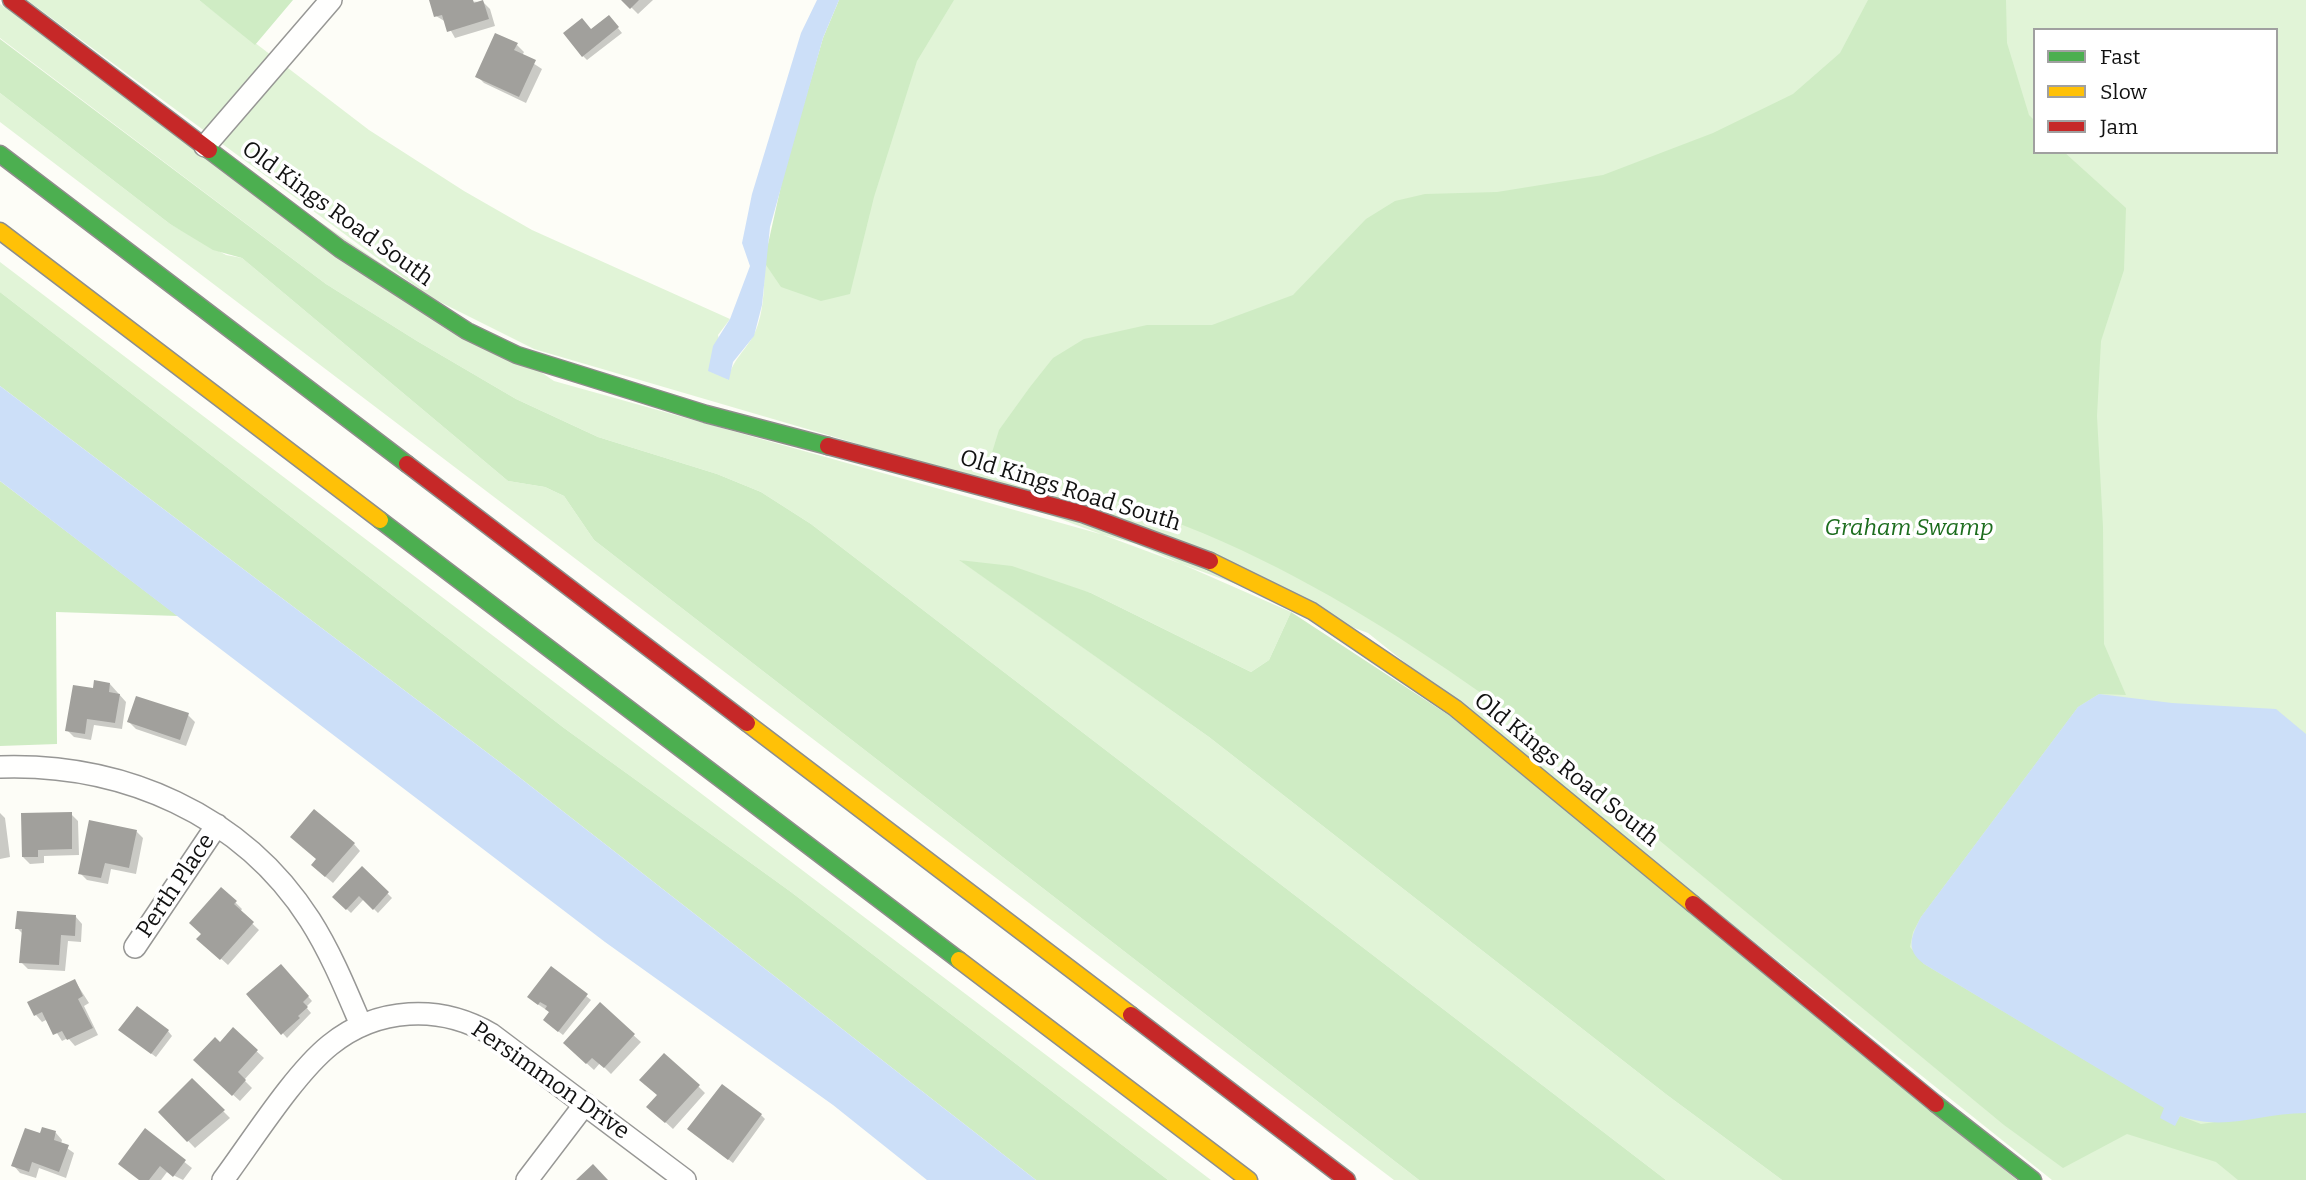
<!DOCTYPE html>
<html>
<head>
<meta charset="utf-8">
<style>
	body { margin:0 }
	#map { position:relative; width:2306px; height:1180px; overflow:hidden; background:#fdfdf7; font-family:Bitter,serif }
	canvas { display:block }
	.legend { position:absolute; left:2033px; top:28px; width:245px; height:126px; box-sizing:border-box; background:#fff; border:2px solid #a0a0a0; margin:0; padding:9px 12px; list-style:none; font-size:21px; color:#111 }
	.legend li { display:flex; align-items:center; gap:14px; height:35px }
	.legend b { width:35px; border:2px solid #a0a0a0 }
</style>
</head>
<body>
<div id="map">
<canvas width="2306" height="1180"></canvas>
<ul class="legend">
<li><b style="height:9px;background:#4caf50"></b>Fast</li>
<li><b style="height:9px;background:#ffc107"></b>Slow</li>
<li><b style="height:9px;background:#c62828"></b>Jam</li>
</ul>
</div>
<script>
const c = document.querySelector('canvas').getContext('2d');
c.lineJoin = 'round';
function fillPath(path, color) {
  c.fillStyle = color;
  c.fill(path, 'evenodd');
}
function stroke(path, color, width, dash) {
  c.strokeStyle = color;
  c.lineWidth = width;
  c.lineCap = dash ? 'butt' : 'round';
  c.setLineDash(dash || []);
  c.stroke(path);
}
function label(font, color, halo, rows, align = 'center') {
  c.font = font + ' Bitter,serif';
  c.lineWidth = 7;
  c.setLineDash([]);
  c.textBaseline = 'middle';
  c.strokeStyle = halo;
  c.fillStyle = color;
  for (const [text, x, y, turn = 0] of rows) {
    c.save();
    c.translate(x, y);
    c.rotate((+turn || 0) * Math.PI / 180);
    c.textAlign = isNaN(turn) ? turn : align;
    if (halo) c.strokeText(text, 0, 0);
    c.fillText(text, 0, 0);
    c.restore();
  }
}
fillPath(new Path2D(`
	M27,0H199L369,130L464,191L532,230L730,319L718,335L728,380C732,361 743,353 752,338C764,319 765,283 764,261L839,0H2306V1180H2052L1368,633L855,443L534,349L430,297ZM2035,30H2276V152H2035Z
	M0,4L554,381L1136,544L1291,612L1269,660L1251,672L1091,593L960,560L1209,737L1667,1095L1782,1180H1666L811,524L761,492L717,474L598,437L516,399L417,341L326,284L0,38Z
	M0,93L170,224L226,255L242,258L508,481L545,487L564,496L594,540L1419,1180H1394L0,122Z
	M0,262L1211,1180H1168L791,892L564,728L0,292Z`), '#e1f4d7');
fillPath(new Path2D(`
	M199,0H293L255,45Z
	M839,0H954L917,61L874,197L850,294L821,301L781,287L764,262L785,168L823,38Z
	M1868,0H2006L2007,43L2029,115L2035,121V152H2064L2126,208L2124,270L2101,341L2097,416L2103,527L2104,644L2126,695L2099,694L2078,707L1921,917L1913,932L1910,947L1924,964L2165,1108L2175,1125L2180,1116L2201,1124L2277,1113H2306V1180H2238L2216,1162L2127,1134L2063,1168L2004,1125L1481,693C1393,631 1304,576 1205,534C1136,505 1061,484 990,459L999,430L1030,387L1053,358L1084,339L1147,325H1212L1293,295L1366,219L1395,201L1425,194L1497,192L1603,175L1713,133L1793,94L1840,53Z
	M0,39L326,284L417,341L516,399L598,437L717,474L761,492L811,524L1666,1180H1419L594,540L564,496L545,487L508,481L242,258L213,250L170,224L0,93Z
	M0,292L564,728L791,892L1168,1180H1036L501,763L0,386Z
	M0,481L178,616L56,612L57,744L0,746Z
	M959,560L1012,566L1091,593L1251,672L1269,660L1291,612L1450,716L2017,1180H1782L1667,1095L1209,737Z`), '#cfecc4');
fillPath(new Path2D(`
	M817,0H839L823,38L770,227L762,305L754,336L733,362L729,380L708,371L713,346L730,319L750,266L742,243L752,194L801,33Z
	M0,386L501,763L1036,1180H927L833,1105L605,942L0,481Z
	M2099,694L2172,703L2276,709L2306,734V1113C2259,1113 2226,1132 2180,1116L2175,1126L2160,1118L2164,1108L1924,964C1905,950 1911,936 1921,917L2078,707Z`), '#ccdff8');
fillPath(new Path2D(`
	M431,0L483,2L490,9L495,26L455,38L446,22L436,16Z
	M624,0H653L638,14Z
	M613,22L622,33L587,60L583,56L592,31Z
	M517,45L524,52L522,56L542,69L526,103L484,83L477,76Z
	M110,684L126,702L122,729L94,725L91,740L74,737L67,730L94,690Z
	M188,715L195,722L186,746L136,729L129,722Z
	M0,813L5,818L10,857L0,859Z
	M71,814L78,821L79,855L44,856V863L30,864L23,857Z
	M136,831L143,838L136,874L111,869L108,884L87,880L80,873Z
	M354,844L360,851L333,883L320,872Z
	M362,868L392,898L378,913L364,899L351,913L334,897Z
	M235,902L242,909L240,912L259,930L228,965L206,945L203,934Z
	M76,917L82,924L81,942L68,941L65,971L28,969L21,962L23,934L17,928Z
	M551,968L591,1000L563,1035L549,1024L551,1013L533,1001Z
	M285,970L312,1001L306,1007L311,1013L287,1038L248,994Z
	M75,981L89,1003L84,1006L98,1035L75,1046L68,1038L62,1041L48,1019L42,1022L36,1015Z
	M600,1005L641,1042L611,1074L600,1063L594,1070L572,1050Z
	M233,1030L264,1058L244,1080L252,1088L240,1101L202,1067Z
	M168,1031L172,1036L156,1057L125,1034Z
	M192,1080L230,1118L195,1148L160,1112Z
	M698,1086L705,1093L673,1129L649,1107Z
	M761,1115L765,1119L733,1163L694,1133Z
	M145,1131L192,1168L183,1180L167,1172L161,1180H140Z
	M56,1133L62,1140L61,1144L74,1153L66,1178L39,1168L36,1178L20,1173L14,1166L41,1136Z`), '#0003');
fillPath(new Path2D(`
	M429,0H473L474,3L483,0L489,19L447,32L442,15L434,17Z
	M621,0H639L630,9Z
	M609,15L619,27L582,57L563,33L582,18L591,29Z
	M495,33L518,43L514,50L536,60L519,97L475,77Z
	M94,680L110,683L109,692L120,694L115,723L87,719L85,734L65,731L73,685L93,688Z
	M136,696L189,713L180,740L127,722Z
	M314,809L355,843L325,877L311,865L316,859L290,837Z
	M72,812V849L38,850V857H22L21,813Z
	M89,820L137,830L129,868L105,863L101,878L78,874Z
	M362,866L389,892L373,910L359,896L346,910L332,897Z
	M221,887L237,901L234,904L254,922L220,960L196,939L201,934L189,923Z
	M17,911L76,915L75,936L61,935L59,965L19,963L22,929H15Z
	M281,964L309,996L303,1002L308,1007L298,1016L300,1018L281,1035L246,994Z
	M551,966L588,994L558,1032L543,1020L549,1012L545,1009L547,1006L540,1002L538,1005L527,997Z
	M75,979L83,996L78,999L93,1028L67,1040L62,1031L53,1035L42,1012L34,1016L27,1002Z
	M600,1002L635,1034L604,1068L592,1058L586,1064L563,1043Z
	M137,1006L169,1030L151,1054L118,1030Z
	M233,1027L258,1050L238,1072L246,1080L232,1096L193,1060L215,1037L220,1042Z
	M664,1053L700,1085L665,1123L646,1107L657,1095L639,1080Z
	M192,1078L225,1110L187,1142L158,1112Z
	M722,1084L762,1114L728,1160L687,1129Z
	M42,1127L56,1131L54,1140L69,1145L59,1172L32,1162L29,1172L11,1166L25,1128L40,1133Z
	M145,1128L186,1160L173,1177L160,1166L149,1180H139L118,1164Z
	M593,1164L608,1180H576Z`), '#a1a09c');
const street = new Path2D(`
	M205,146L331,0
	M0,767C123,763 242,814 310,920C331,953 346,990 361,1025
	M135,947L217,825
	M223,1180C252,1141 294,1074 330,1045C377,1007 440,1004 491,1034L685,1180
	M527,1180L585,1104`);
const fast = new Path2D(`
	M209,150L340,249L467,331L517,355L706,414L828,446
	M0,154L407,464
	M380,520L959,960
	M1936,1104L2033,1180`);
const slow = new Path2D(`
	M0,231L380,520
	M1210,561L1312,611L1455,708L1693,904
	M747,723L1131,1015
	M959,960L1249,1180`);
const jam = new Path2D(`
	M11,0L209,150
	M828,446L1083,514L1210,561
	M407,464L747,723
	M1693,904L1936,1104
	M1131,1015L1347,1180`);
stroke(street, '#979795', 24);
stroke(fast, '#8e8e8b', 19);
stroke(slow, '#8e8e8b', 19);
stroke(jam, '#8e8e8b', 19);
stroke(street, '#fffffe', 21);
stroke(fast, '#4caf50', 16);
stroke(slow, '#ffc107', 16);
stroke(jam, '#c62828', 16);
label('23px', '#111', '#fff', [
	["Old Kings Road South",337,214,36],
	["Old Kings Road South",1070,491,17],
	["Old Kings Road South",1566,770,39],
	["Perth Place",176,886,-56],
	["Persimmon Drive",550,1081,35]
]);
label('italic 23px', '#1d6d1e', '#fff', [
	["Graham Swamp",1909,529]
]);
</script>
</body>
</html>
